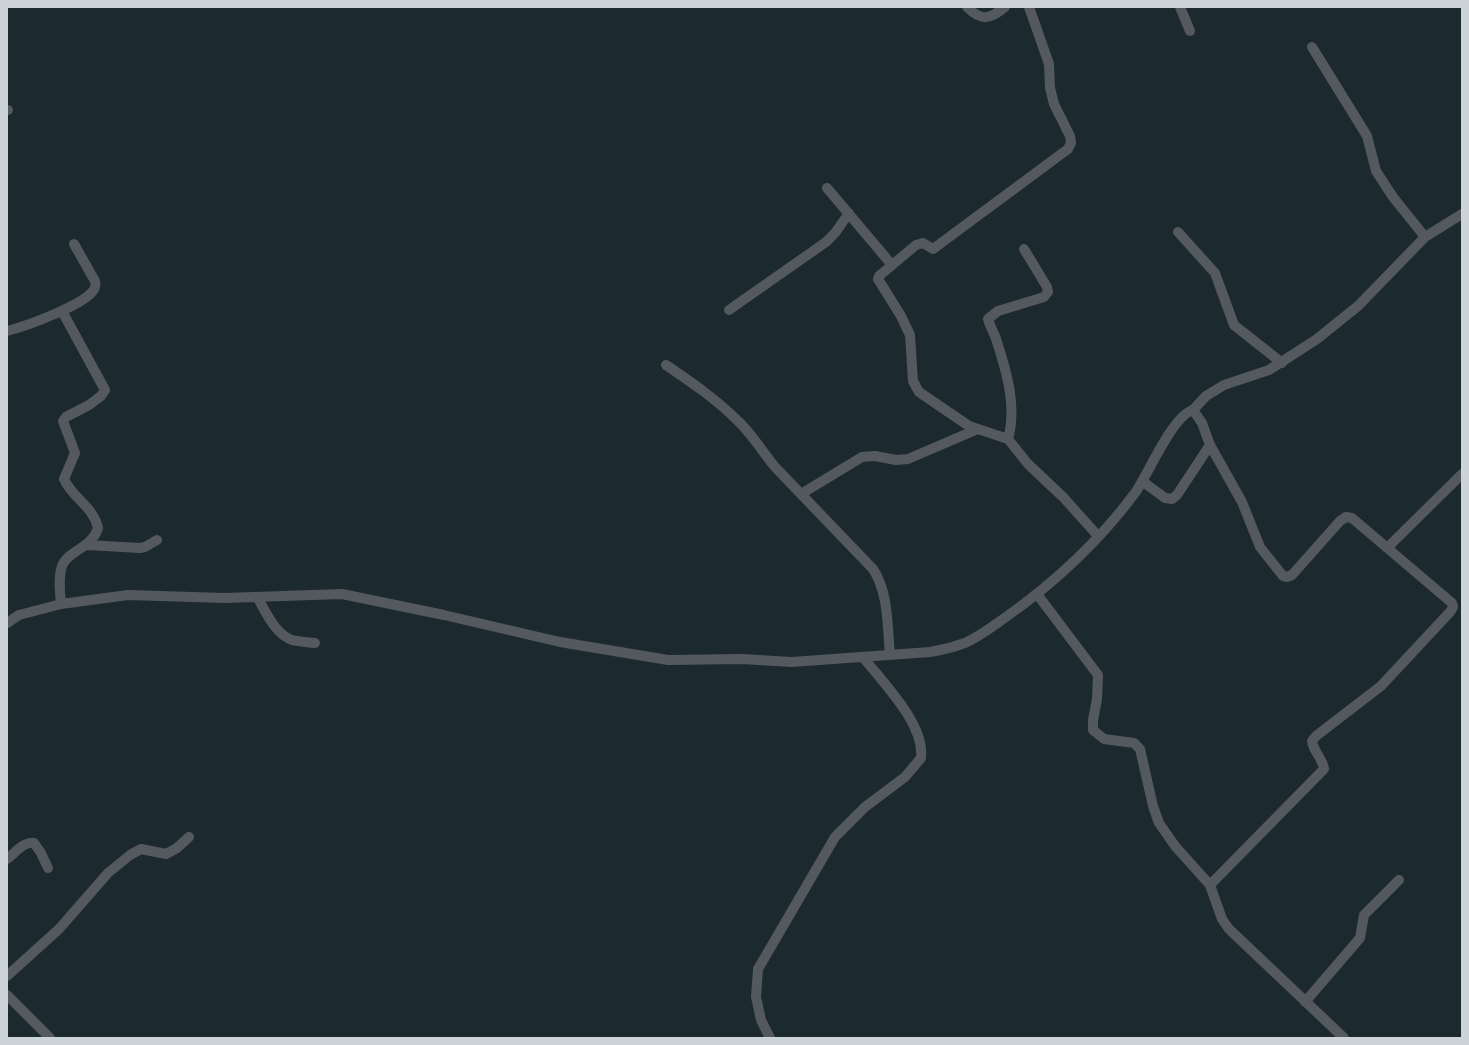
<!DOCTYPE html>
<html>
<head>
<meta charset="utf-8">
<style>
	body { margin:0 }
	#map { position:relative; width:1469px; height:1045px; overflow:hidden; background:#1c292e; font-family:"Asap Condensed",sans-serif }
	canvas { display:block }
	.frame { position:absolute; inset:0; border:8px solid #ccd4d7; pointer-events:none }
</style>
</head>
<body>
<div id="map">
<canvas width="1469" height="1045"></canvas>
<div class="frame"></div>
</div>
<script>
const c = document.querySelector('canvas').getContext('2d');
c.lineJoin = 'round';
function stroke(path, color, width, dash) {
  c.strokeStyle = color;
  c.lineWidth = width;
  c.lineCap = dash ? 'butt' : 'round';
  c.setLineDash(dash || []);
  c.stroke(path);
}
stroke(new Path2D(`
	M967,7C982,22 990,19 1005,7
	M1029,7L1049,64L1050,88L1054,104L1070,136L1071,143L1068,149L933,249L923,243L916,245L879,276L878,279L901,316L910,335L913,381L919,392L969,426L1008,439L1028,464L1063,497L1098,536
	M1180,7L1190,31
	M1312,47L1367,136L1376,171L1393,197L1425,237
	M7,110H8
	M827,188L892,265
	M1178,232L1215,273L1234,325L1282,363
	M729,310L826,242L835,233L849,213
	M7,331C23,327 92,303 95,287C96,285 95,283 95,281L74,244
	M666,365C691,382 716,399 738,421C753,435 763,453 776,468L873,569C889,594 887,625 890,654
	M1193,410L1206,396L1224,385L1269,370L1317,339L1358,306L1425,237L1462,214
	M1008,439C1017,407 1007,373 997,342C995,334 990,327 988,319L998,311L1044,297L1048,292L1047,287L1024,249
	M1142,481L1165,498L1172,499L1177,495L1210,445
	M801,494L862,457L875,456L896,460L908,459L978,429
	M87,545L140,548L145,547L157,540
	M1387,548L1462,474
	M1037,594L1098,675L1097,699L1093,720V730L1104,739L1134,743L1140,749L1153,806L1159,823L1175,846L1210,885
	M257,597C266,612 275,634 292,640C299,642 308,642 315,643
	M61,604C60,592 58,578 62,566C67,551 92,548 98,528C94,507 72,498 64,479L75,453L63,421L66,417L89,405L101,396L105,390L62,311
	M7,623L19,615L61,604L128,595L225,598L342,594L444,615L560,642L668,660L742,659L792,662L930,652C943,650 954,647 965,643C980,636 993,626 1006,617C1054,583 1100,540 1135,493C1148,475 1172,416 1193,410L1202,423L1210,445L1242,502L1260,547L1283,576L1287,577L1292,575L1340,521L1346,517L1352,518L1452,603L1453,607L1450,612L1381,686L1316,736L1312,741C1313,751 1323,759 1324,769L1210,885L1222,919L1229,929L1344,1038
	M7,859C15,853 24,841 34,843L41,853L48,868
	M7,976L59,929L108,873L130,855L141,849L166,854L177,848L189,837
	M1305,1002L1360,938L1364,915L1399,880
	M770,1038L761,1020L756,997L758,969L835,837L865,807L905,777L921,758C925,724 883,683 863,657`), '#54595d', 10);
stroke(new Path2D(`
	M7,995L50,1038`), '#54595d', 10);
</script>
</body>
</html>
